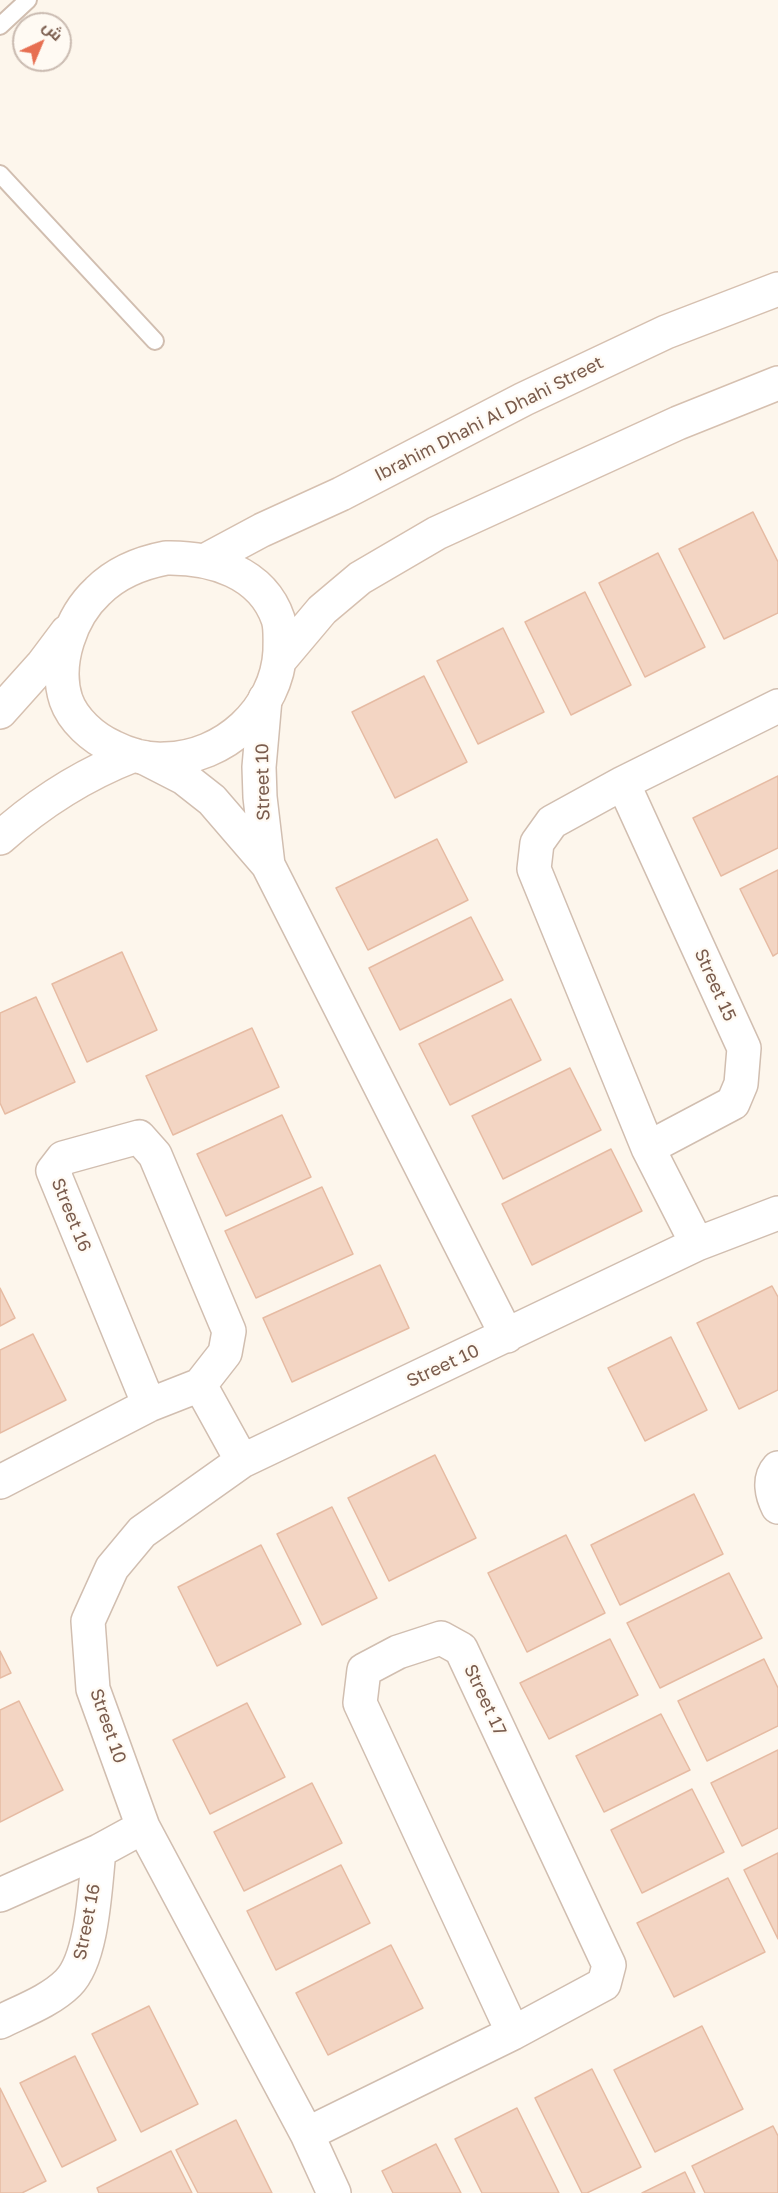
<!DOCTYPE html>
<html>
<head>
<meta charset="utf-8">
<style>
	body { margin:0 }
	#map { position:relative; width:778px; height:2193px; overflow:hidden; background:#fdf6ec; font-family:"Golos Text",Cairo,sans-serif }
	canvas { display:block }
	.north { position:absolute; left:12px; top:12px; width:60px; height:60px; box-sizing:border-box; background:#fffaf3; border:2px solid #cabbb1; border-radius:50%; rotate:44deg; font-size:16px; font-weight:700; line-height:24px; text-align:center; color:#7a5c4d }
	.north::after { content:''; display:block; margin:auto; width:21px; height:27px; background:#e76f51; clip-path:polygon(50% 0,100% 100%,50% 72%,0 100%) }
</style>
</head>
<body>
<div id="map">
<canvas width="778" height="2193"></canvas>
<div class="north">ش</div>
</div>
<script>
const c = document.querySelector('canvas').getContext('2d');
c.lineJoin = 'round';
function fillPath(path, color) {
  c.fillStyle = color;
  c.fill(path, 'evenodd');
}
function stroke(path, color, width, dash) {
  c.strokeStyle = color;
  c.lineWidth = width;
  c.lineCap = dash ? 'butt' : 'round';
  c.setLineDash(dash || []);
  c.stroke(path);
}
function label(font, color, halo, rows, align = 'center') {
  c.font = font + ' "Golos Text",sans-serif';
  c.lineWidth = 4.5;
  c.setLineDash([]);
  c.textBaseline = 'middle';
  c.strokeStyle = halo;
  c.fillStyle = color;
  for (const [text, x, y, turn = 0] of rows) {
    c.save();
    c.translate(x, y);
    c.rotate((+turn || 0) * Math.PI / 180);
    c.textAlign = isNaN(turn) ? turn : align;
    if (halo) c.strokeText(text, 0, 0);
    c.fillText(text, 0, 0);
    c.restore();
  }
}
const building = new Path2D(`
	M753,512L778,562V613L724,639L679,549Z
	M658,553L705,647L645,677L599,583Z
	M585,592L631,685L571,715L525,622Z
	M503,628L544,712L478,744L437,661Z
	M424,676L467,762L395,798L352,712Z
	M778,776V848L721,876L693,818Z
	M437,839L468,900L368,950L336,888Z
	M778,870V953L773,956L740,889Z
	M471,917L503,980L400,1030L369,968Z
	M122,952L157,1030L87,1062L52,984Z
	M36,997L75,1082L5,1114L0,1103V1013Z
	M511,999L541,1060L450,1105L419,1044Z
	M252,1028L279,1087L173,1135L146,1076Z
	M570,1068L601,1130L503,1179L472,1116Z
	M282,1115L311,1177L226,1216L197,1154Z
	M611,1149L642,1211L532,1265L502,1204Z
	M322,1187L353,1254L256,1298L225,1231Z
	M380,1265L409,1328L292,1382L263,1318Z
	M772,1286L778,1297V1390L739,1409L697,1323Z
	M0,1288L15,1318L0,1326Z
	M33,1334L66,1400L0,1433V1350Z
	M671,1337L707,1410L645,1441L608,1368Z
	M435,1455L476,1538L389,1581L348,1498Z
	M694,1494L723,1554L620,1605L591,1545Z
	M332,1507L377,1598L322,1625L277,1534Z
	M566,1535L605,1613L527,1652L488,1573Z
	M261,1545L301,1624L217,1666L178,1587Z
	M729,1573L762,1638L660,1688L627,1623Z
	M610,1639L638,1695L549,1739L520,1683Z
	M0,1651L11,1673L0,1678Z
	M764,1659L778,1688V1726L707,1761L678,1701Z
	M19,1701L63,1790L0,1822V1710Z
	M247,1703L285,1777L210,1814L173,1740Z
	M661,1714L690,1770L604,1812L576,1756Z
	M778,1750V1828L742,1846L711,1783Z
	M312,1783L342,1843L244,1891L214,1832Z
	M692,1789L724,1852L642,1893L611,1830Z
	M778,1853V1939L744,1870Z
	M341,1865L370,1923L276,1970L247,1911Z
	M728,1878L765,1952L674,1997L637,1923Z
	M391,1945L423,2008L328,2055L296,1993Z
	M149,2006L198,2104L141,2132L92,2034Z
	M702,2026L743,2109L655,2152L614,2070Z
	M75,2056L116,2140L62,2167L20,2083Z
	M592,2069L641,2167L587,2193H582L535,2098Z
	M0,2088L46,2181L22,2193H0Z
	M517,2108L559,2193H482L455,2139Z
	M236,2120L272,2193H198L176,2150Z
	M773,2126L778,2136V2193H705L692,2166Z
	M436,2144L461,2193H393L382,2171Z
	M171,2151L192,2193H99L97,2188Z
	M685,2172L695,2193H642Z`);
fillPath(building, '#f3d5c3');
stroke(building, '#e6bba3', 1.5);
const lane = new Path2D(`
	M0,26L28,0
	M0,174L155,341`);
const street = new Path2D(`
	M265,699L259,767L260,797L268,865
	M145,758L184,778L212,800L268,865L507,1336
	M623,783L744,1048L741,1084L733,1103L648,1148
	M697,1244L648,1148L534,869L537,843L552,822L623,783L778,706
	M200,1385L242,1461
	M778,1468C768,1479 772,1495 778,1507
	M0,1482L149,1405L200,1385L225,1353L229,1331L155,1155L139,1137L63,1158L53,1171L149,1405
	M0,1895L99,1851L143,1827
	M0,2022C22,2011 50,2001 68,1983C93,1958 95,1886 99,1851
	M307,2134L513,2033L604,1984L609,1965L461,1649L441,1638L398,1652L364,1670L360,1703L513,2033
	M334,2193L307,2134L143,1827L93,1689L88,1621L112,1568L142,1532L242,1461L697,1244L778,1213`);
const secondary = new Path2D(`
	M166,558C211,557 262,572 278,619C281,628 280,641 280,651C277,710 224,758 165,759C147,760 129,755 113,747C93,738 73,720 66,700C54,663 71,616 98,591C117,572 140,563 166,558Z
	M206,560L262,530L341,494L524,399L666,332L778,289
	M279,661L322,610L360,578L437,533L678,423L778,383
	M0,712L43,664L67,632
	M0,838C39,803 85,774 134,755`);
stroke(lane, '#d1beb0', 20);
stroke(street, '#d1beb0', 36);
stroke(secondary, '#d6c0b0', 36);
stroke(lane, '#fff', 16);
stroke(street, '#fff', 33);
stroke(secondary, '#fff', 33);
label('18px', '#7a5c4d', '#fffaf3', [
	["Ibrahim Dhahi Al Dhahi Street",489,419,-27],
	["Street 10",263,782,-91],
	["Street 15",715,985,66],
	["Street 16",71,1215,68],
	["Street 10",443,1366,-25],
	["Street 17",485,1700,65],
	["Street 10",108,1726,71],
	["Street 16",87,1922,-79]
]);
</script>
</body>
</html>
